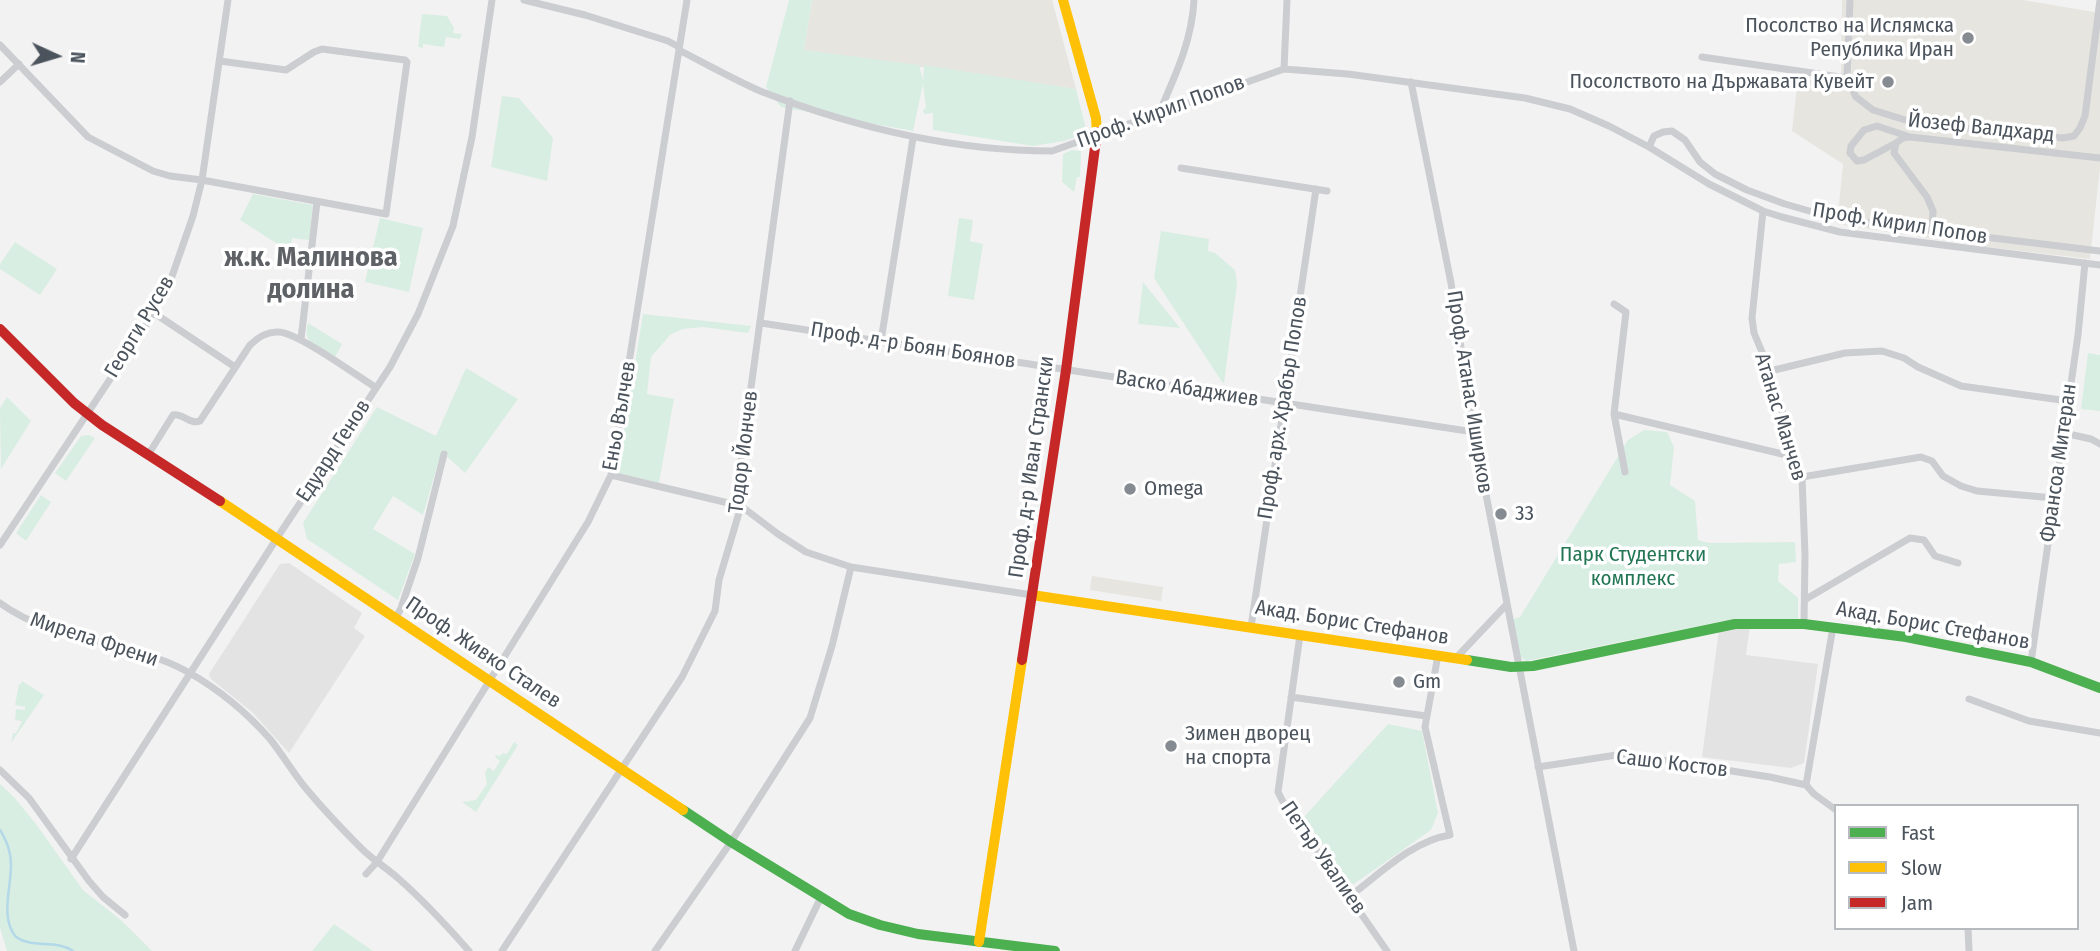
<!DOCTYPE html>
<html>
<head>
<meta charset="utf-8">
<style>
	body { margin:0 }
	#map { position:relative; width:2100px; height:951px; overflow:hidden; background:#f2f2f2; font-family:"Fira Sans Condensed",sans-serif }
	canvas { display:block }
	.legend { position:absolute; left:1834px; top:804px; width:245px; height:126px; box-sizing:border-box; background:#fff; border:2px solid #b7babe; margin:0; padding:9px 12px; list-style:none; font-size:21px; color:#4b535c }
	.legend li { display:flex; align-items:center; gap:14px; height:35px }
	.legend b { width:35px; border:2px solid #b7babe }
	.north { position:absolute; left:21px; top:21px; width:70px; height:70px; -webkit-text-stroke:5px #fff; paint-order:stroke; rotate:94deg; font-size:19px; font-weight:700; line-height:28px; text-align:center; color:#4b535c }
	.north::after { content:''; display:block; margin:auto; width:24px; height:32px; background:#4b535c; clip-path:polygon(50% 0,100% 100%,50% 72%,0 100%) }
</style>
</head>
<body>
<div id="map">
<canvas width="2100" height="951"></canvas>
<ul class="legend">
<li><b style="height:9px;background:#4caf50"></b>Fast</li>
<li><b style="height:9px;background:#ffc107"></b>Slow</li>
<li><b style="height:9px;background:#c62828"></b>Jam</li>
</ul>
<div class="north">N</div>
</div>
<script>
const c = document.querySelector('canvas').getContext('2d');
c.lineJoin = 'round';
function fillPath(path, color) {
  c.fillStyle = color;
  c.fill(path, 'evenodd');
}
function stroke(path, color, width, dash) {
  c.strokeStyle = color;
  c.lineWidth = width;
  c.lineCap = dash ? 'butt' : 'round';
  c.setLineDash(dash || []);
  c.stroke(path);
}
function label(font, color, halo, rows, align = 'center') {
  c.font = font + ' "Fira Sans Condensed",sans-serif';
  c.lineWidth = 7;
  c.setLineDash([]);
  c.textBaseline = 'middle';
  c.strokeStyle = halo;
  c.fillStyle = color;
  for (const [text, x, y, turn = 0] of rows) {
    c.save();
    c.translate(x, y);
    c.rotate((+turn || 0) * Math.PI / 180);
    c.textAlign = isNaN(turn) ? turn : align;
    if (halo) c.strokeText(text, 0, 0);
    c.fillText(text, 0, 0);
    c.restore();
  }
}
fillPath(new Path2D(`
	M812,0H1052L1076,89L804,50Z
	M1842,0H2023L2100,13V167L2090,259L1979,246L1837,224L1843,164L1792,131L1798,78L1841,83Z
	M1092,576L1163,587L1161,601L1090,590Z`), '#e6e5e0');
fillPath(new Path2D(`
	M289,563L362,613L354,628L365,636L289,753L252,712L211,679L209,674L280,564Z
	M1750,625L1746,655L1818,664L1804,763L1791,768L1702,757L1719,629Z`), '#e4e3e3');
fillPath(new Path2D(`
	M789,0H812L804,50L919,65L923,80L924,65L1076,89L1087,133L1064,141L1033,146L933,130V113L924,114L923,110L926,108L923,84L913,131L781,107L766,87Z
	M422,14L447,16L454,28L453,33L462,34L460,39L446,37L444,47L423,44V48L418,47Z
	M502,96L519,98L553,138L547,181L491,167Z
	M1072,150L1081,151L1080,177H1077L1074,192L1062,182L1063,154Z
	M253,194L313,205L309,240L292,238L290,252L240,220Z
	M380,218L423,228L409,292L365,282L370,260L376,261V257L371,256Z
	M959,218L973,220L970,241L983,244L974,300L948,296Z
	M1161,231L1209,239L1208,251L1215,253L1235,270L1237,284L1224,383L1222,382L1154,278Z
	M15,242L57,269L40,295L0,269V264Z
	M1143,282L1180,328L1138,324Z
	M643,314L751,326L748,333L703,327L683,329L671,334L651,357L647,394L674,399L659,483L617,473Z
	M308,323L342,344L335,357C319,347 301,344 308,323Z
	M2088,353L2100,355V411L2081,409Z
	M466,368L518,399L465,473L444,454L439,460L423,515L393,496L373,529L415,554L398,600L307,539L303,523L377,407L436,436Z
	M7,397L31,421L1,469L0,408Z
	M1644,430L1667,432L1674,447L1670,485L1695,501L1698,540L1709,543L1795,542L1796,562L1779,564L1778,581L1798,598V620L1742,619L1723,621L1526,661L1516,653L1510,620L1520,617L1628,440Z
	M89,435L95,438L66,481L55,473L81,436Z
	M41,495L51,502L26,541L16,533Z
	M22,681L44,695L11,743L13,733H16L22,721L15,720L16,709L25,710V707L15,705L19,684H21Z
	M1388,724L1422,731L1438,813L1431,830L1354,884L1348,883L1304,817Z
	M514,742L518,745L476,812L462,802L476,800L487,784L485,773L488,767L494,771L500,761L495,757L496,755L500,756L503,753L507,754Z
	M0,784L14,797L36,824L83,890L122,921L152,951H7L0,928Z
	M334,924L373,951H312Z`), '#d9eee3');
stroke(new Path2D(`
	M0,830C7,842 11,851 11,865C11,889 0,918 16,937C33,949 56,939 73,951`), '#b3d8e7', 2.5);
stroke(new Path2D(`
	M524,0L585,15L668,41L679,47
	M1850,0L1847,78L1856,97L1873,110L1915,123L2063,138L2074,136L2080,128L2085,116L2100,0
	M0,45L88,137L153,171L170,176L202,180L386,214L407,62L405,60L322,49L314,52L286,70L220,61
	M679,50C706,64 733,79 760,91C853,127 953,151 1052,151L1284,69L1348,74L1525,98L1570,109L1609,126L1649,147L1709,184L1763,211L1782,217L1840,232L2100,265
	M1702,57L1847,78
	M1284,69L1287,0
	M0,82L19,64
	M1411,82L1451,283L1474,432L1574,951
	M1159,113C1175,76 1192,41 1194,0
	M1909,137L1903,138L1896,143L1894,153L1927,197L1933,211L1932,231
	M1896,143L1864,160L1857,161L1850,153L1851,146L1864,130L1877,126L1910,137L2100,158
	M1649,147L1654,136L1663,132L1672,131L1685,140L1700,162L1715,174L1747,190L1785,204L1837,219L2100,251
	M1181,168L1327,191
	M1763,211L1752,318L1754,333L1770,371L1802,477L1805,555L1804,624
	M1614,304L1626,312L1614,414L1625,472
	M154,313L235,367
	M761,323L1474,432
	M301,339L317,202
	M881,341L913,138
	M1770,371L1845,353L1882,351L1904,358L1918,367L1961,386L2068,401
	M1614,414L1795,457
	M2064,433L2091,439L2100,444
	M148,455L173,415C183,413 190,425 200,421L250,345C258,337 267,331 279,332C298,333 356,375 375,387
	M611,475L741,506L778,534L806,552L851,567L1032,595
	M1802,477L1921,457L1932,461L1943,476L1961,486L1977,491L2054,498
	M0,545L148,322L170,282L193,216L202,180L228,0
	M1806,599L1910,538L1924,540L1935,556L1958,563
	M0,603C56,644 129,639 188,672C218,689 248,714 270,739C282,754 292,771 304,786C322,808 342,829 362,849C373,860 387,868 399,879C424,901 447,926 469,951
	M396,618L401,608L418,558L444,454
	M1251,627L1316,189
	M1833,627L1806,785L1814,794L1836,810
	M1300,635L1278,792L1282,800L1387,951
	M1456,658L1507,604
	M2031,662L2078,335L2085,263
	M1291,697L1426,716
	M1969,699L2029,721L2100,733
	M1538,767L1623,754L1770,777L1806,785
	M0,770L29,798L89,881L103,897L125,915
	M71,859L277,538L390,367L418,314L453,226L472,137L492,0
	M366,874L377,862L588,522L611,475L687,0
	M1350,896C1380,874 1412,841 1450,835L1425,727L1438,655
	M1968,928L1969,951
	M502,951L682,677L715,611L719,580L741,506V461L790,101
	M655,951L731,842L810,718L832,646L851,567
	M795,951L821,897`), '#cccdd0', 7);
stroke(new Path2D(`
	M1467,660L1511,667L1533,666L1735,624H1804L1906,637L2031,662L2100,688
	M683,810L731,842L849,914L880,925L918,934L1055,951`), '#4caf50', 10);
stroke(new Path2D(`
	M1063,0L1096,118L1097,132
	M220,501L683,810
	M1032,595L1467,660
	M979,942L1022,660`), '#ffc107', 10);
stroke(new Path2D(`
	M0,329L74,403L102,425L220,501
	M1022,660L1066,370L1097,132`), '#c62828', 10);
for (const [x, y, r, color] of [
	[1968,38,7,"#858b90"],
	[1888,82,7,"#858b90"],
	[1130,489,7,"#858b90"],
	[1501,514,7,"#858b90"],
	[1399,682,7,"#858b90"],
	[1171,746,7,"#858b90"]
]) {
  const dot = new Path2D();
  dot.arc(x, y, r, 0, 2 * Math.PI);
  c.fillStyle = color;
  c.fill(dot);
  stroke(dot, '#fff', 2.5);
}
label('21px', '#4b535c', '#fff', [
	["Посолство на Ислямска",1954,26,"right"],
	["Република Иран",1954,50,"right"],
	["Посолството на Държавата Кувейт",1874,82,"right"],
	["Omega",1144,489],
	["33",1515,514],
	["Gm",1413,682],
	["Зимен дворец",1185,734],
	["на спорта",1185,758]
], 'left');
label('21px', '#4b535c', '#fff', [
	["Проф. Кирил Попов",1161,112,-20],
	["Йозеф Валдхард",1981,128,6],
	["Проф. Кирил Попов",1900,224,9],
	["Георги Русев",140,327,-59],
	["Проф. д-р Боян Боянов",913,346,9],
	["Васко Абаджиев",1187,389,9],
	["Проф. Атанас Иширков",1469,392,81],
	["Проф. арх. Храбър Попов",1283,408,-81],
	["Еньо Вълчев",620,416,-80],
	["Атанас Манчев",1780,417,73],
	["Едуард Генов",334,451,-57],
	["Тодор Йончев",744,452,-83],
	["Франсоа Митеран",2059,463,-82],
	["Проф. д-р Иван Странски",1032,467,-82],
	["Акад. Борис Стефанов",1352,623,9],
	["Акад. Борис Стефанов",1933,626,10],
	["Мирела Френи",94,640,18],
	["Проф. Живко Сталев",483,653,34],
	["Сашо Костов",1672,764,7],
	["Петър Увалиев",1323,858,55]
]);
label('21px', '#237653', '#fff', [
	["Парк Студентски",1633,555],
	["комплекс",1633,579]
]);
label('bold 28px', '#5e6165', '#fff', [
	["ж.к. Малинова",311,258],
	["долина",311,290]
]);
</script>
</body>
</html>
